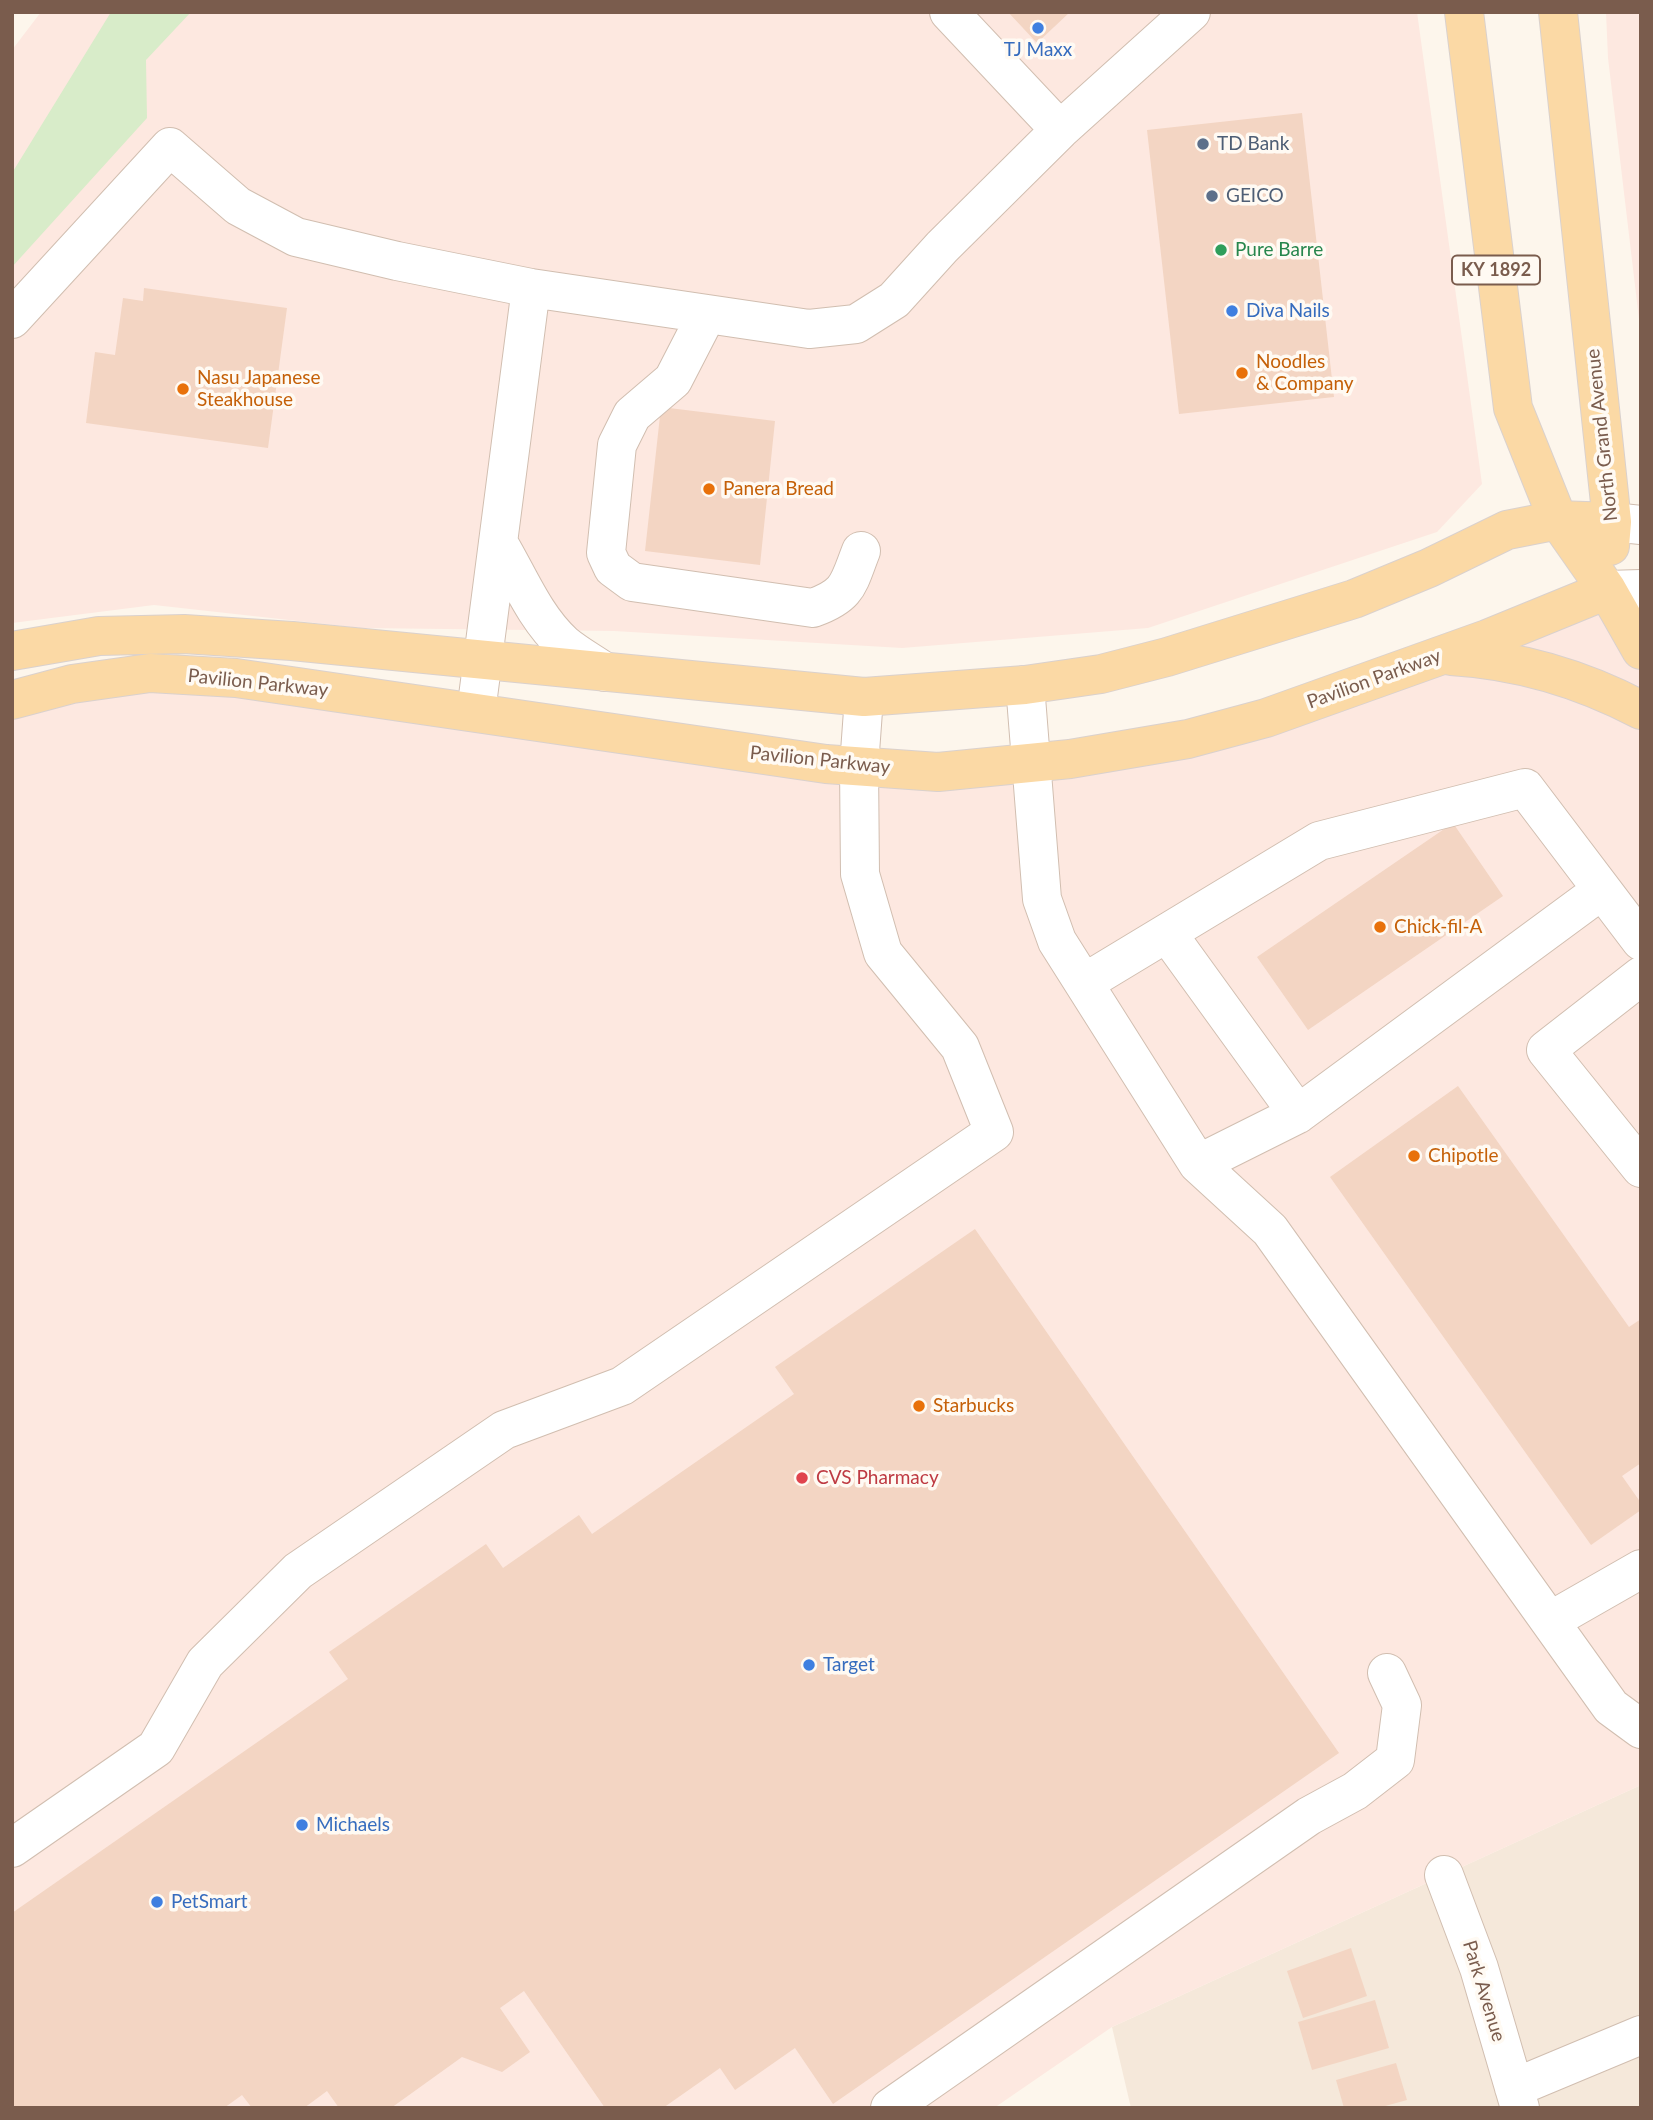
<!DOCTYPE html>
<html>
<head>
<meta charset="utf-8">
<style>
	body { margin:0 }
	#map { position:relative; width:1653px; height:2120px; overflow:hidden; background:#fdf6ec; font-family:Lato,sans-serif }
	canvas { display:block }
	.frame { position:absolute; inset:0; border:14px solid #7a5c4d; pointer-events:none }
</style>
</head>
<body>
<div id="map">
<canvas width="1653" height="2120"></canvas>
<div class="frame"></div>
</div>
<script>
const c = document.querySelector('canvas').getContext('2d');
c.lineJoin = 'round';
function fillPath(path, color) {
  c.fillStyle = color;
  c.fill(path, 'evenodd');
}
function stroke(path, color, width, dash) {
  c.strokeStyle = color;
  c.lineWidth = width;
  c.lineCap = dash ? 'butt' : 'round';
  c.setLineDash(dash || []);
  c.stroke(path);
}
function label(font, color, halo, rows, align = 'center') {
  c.font = font + ' Lato,sans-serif';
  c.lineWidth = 7;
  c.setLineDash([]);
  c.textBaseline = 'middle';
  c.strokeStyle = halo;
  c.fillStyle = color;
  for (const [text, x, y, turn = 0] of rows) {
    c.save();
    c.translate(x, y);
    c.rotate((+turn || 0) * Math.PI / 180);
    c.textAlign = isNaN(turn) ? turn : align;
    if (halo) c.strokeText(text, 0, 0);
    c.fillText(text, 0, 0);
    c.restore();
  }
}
fillPath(new Path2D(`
	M1641,1785V2108H1131L1112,2027Z`), '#f5e8da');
fillPath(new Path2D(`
	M41,12H1417L1482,484L1437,532L1148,628L902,648L614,631L361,628L154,605L12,623V50Z
	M1606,12H1641V336L1608,58Z
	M1607,590L1641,650V1785L1112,2027L994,2108H12V700L150,673L826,764L1188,739Z`), '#fde8e0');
fillPath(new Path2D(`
	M111,12H191L146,60L147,118L12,267V173Z`), '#d8ecc9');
fillPath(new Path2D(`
	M1008,12H1070L1037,43Z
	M1302,113L1334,397L1179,414L1147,130Z
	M144,288L287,308L268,448L86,423L95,352L115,355L123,298L143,301Z
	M661,407L775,421L760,565L645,551Z
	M1453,823L1503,896L1308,1030L1257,957Z
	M1458,1086L1629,1327L1641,1319V1463L1622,1476L1641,1503V1510L1591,1545L1330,1177Z
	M975,1229L1339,1753L833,2104L795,2048L735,2090L720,2068L663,2108H605L524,1991L500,2008L530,2052L502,2072L462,2057L391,2108H339L327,2091L304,2108H252L242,2095L224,2108H12V1913L348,1679L329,1652L486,1544L503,1568L579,1515L592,1534L794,1394L775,1367Z
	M1351,1948L1367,1996L1303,2018L1287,1971Z
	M1375,2000L1389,2048L1312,2070L1298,2022Z
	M1396,2063L1407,2100L1378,2108H1344L1336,2080Z`), '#f3d5c3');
const minor = new Path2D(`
	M949,12L1060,130
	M707,314L673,380L632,415L617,445L606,553L613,568L632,582L813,608C849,595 848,584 861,551
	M12,319L170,147L238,206L296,237L397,261L531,288L809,329L856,324L894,300L942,247L1060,130L1191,12
	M1612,522L1641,525
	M498,542C518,575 534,617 564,644C576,654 592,663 605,672
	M1607,590L1641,589
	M1025,685L1042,899L1057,941L1198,1164L1270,1230L1611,1707L1641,1729
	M476,712L531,288
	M1167,933L1298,1114
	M1641,976L1546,1050L1641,1168
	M1084,983L1319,841L1525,788L1641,941
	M1198,1164L1298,1114L1602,890
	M1550,1621L1641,1569
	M12,1848L156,1748L205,1663L298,1571L504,1430L622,1386L994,1132L960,1047L883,953L860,874L859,766L864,697
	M1444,1875L1479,1968L1520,2108
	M1514,2088L1641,2035
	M890,2108L1309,1816L1355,1791L1395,1760L1402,1705L1387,1673`);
const major = new Path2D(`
	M1464,12L1513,408L1558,520L1607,590L1641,650
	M1558,12L1612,522L1610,546
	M12,651L99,636L184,634L292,641L864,697L1025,685L1101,674L1167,657L1354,599L1429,568L1507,530L1558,520L1612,522
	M1451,656C1518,660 1582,679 1641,710
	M12,700L72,684L150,673L236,678L826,764L938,772L1070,759L1188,739L1266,718L1487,639L1607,590`);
stroke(minor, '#d1beb0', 40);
stroke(major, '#dad1cd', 40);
stroke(minor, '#fff', 38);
stroke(major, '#fbd9a5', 38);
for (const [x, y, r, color] of [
	[1038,28,7,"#3f7fe0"],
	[1203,144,7,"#5c6f8a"],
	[1212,196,7,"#5c6f8a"],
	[1221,250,7,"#2e9e5b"],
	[1232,311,7,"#3f7fe0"],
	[1242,373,7,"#e8710a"],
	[183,389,7,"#e8710a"],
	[709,489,7,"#e8710a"],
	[1380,927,7,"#e8710a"],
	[1414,1156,7,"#e8710a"],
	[919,1406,7,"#e8710a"],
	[802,1478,7,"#e0444e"],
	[809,1665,7,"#3f7fe0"],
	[302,1825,7,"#3f7fe0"],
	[157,1902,7,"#3f7fe0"]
]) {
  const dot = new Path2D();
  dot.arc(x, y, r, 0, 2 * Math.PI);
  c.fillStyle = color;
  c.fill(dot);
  stroke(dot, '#fffaf3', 2.5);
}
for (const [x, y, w] of [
	[1496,270,88]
]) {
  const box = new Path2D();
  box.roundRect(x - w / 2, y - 14.5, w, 29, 5);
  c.fillStyle = '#fffaf3';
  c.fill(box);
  stroke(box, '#7a5c4d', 2);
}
label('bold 18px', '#7a5c4d', null, [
	["KY 1892",1496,270]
]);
label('19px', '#366cbe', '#fffaf3', [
	["TJ Maxx",1038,50,"center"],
	["Diva Nails",1246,311],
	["Target",823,1665],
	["Michaels",316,1825],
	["PetSmart",171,1902]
], 'left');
label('19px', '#4e5e75', '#fffaf3', [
	["TD Bank",1217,144],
	["GEICO",1226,196]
], 'left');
label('19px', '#27864d', '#fffaf3', [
	["Pure Barre",1235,250]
], 'left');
label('19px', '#c56008', '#fffaf3', [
	["Noodles",1256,362],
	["& Company",1256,384],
	["Nasu Japanese",197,378],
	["Steakhouse",197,400],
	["Panera Bread",723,489],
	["Chick-fil-A",1394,927],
	["Chipotle",1428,1156],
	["Starbucks",933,1406]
], 'left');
label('19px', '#7a5c4d', '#fffaf3', [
	["North Grand Avenue",1602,435,-96],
	["Pavilion Parkway",1374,679,-20],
	["Pavilion Parkway",258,683,6],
	["Pavilion Parkway",820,760,6],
	["Park Avenue",1484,1991,73]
]);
label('19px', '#be3a42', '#fffaf3', [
	["CVS Pharmacy",816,1478]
], 'left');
</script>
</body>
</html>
